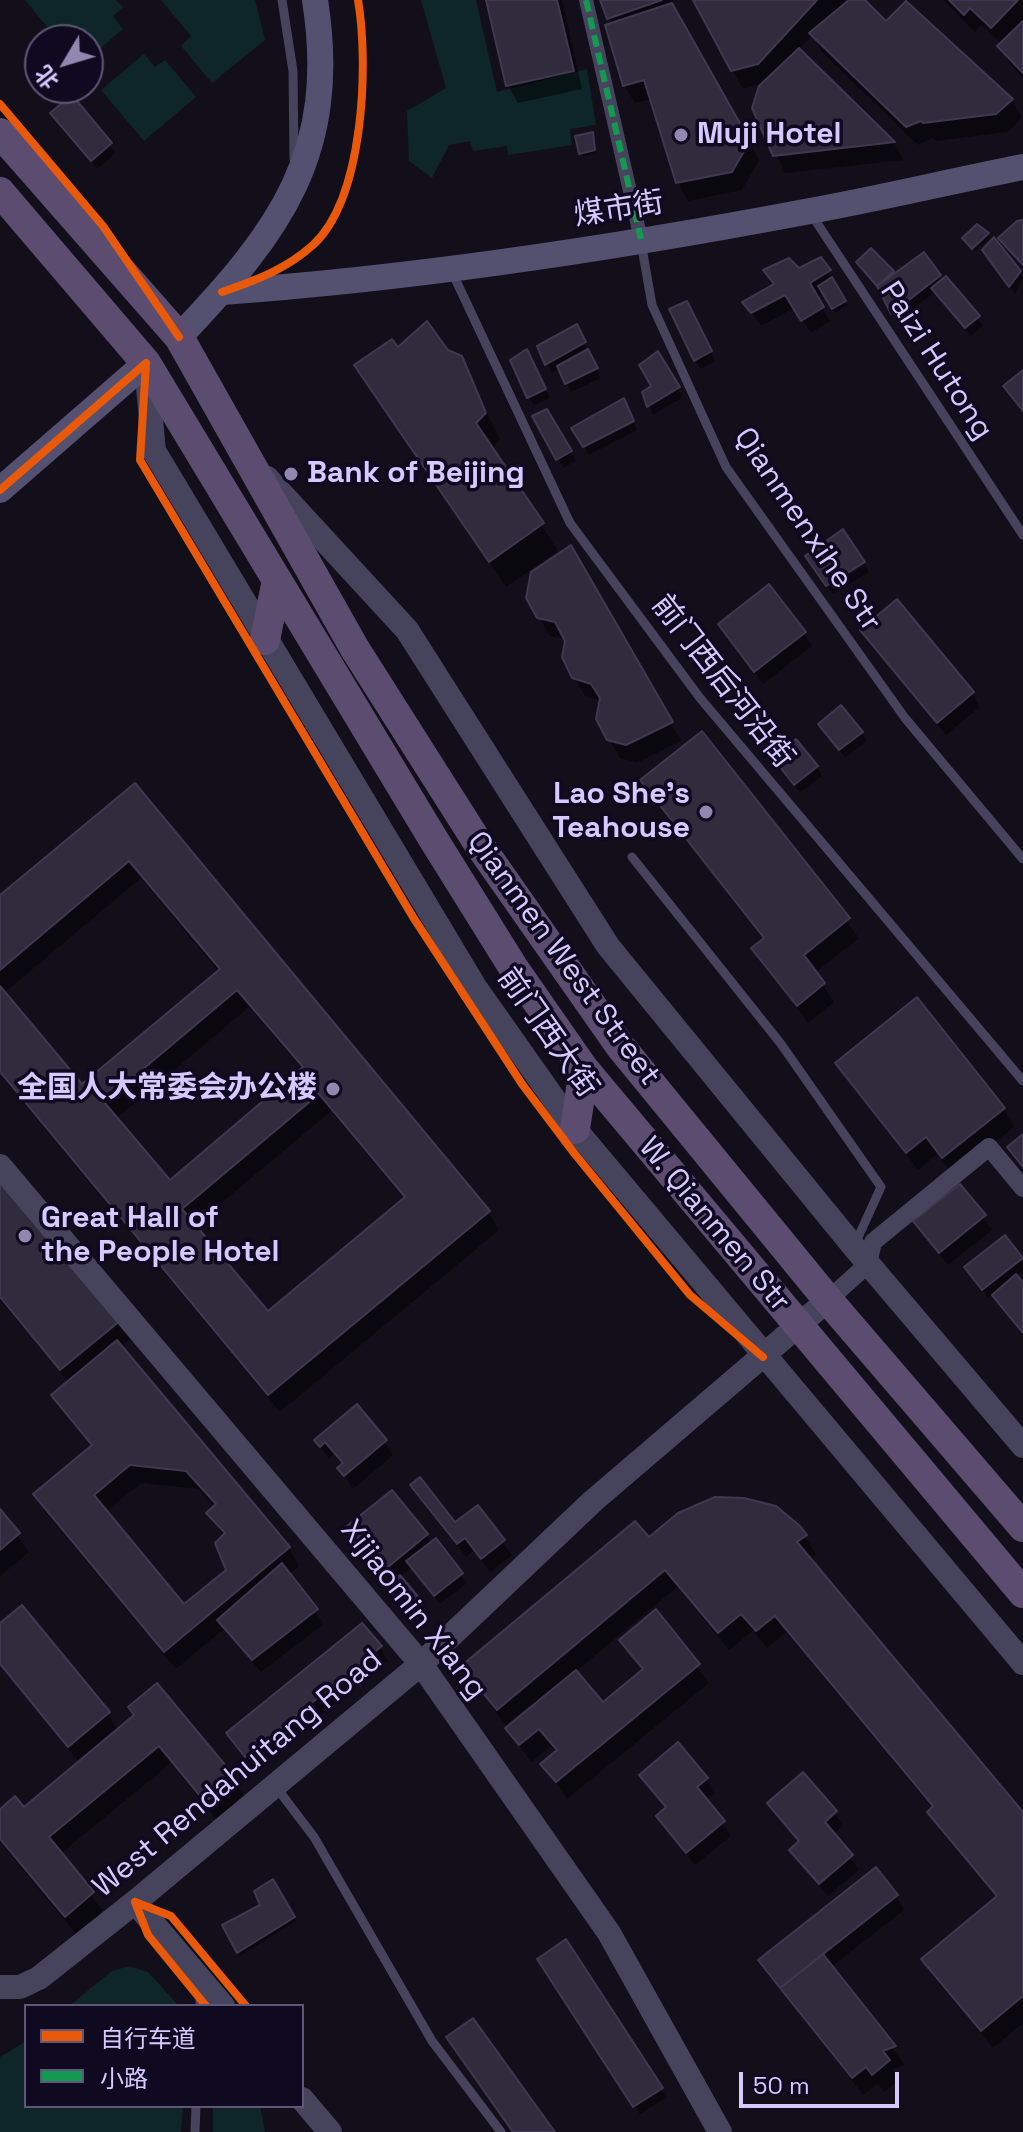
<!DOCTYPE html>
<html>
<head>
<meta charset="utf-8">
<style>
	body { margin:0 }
	#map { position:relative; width:1023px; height:2132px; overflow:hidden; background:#120f1b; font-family:"Space Grotesk","Noto Sans SC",sans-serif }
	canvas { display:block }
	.legend { position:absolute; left:24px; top:2004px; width:280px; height:104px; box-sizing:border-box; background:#100a20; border:2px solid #5e5779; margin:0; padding:10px 14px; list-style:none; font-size:24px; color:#d4caff }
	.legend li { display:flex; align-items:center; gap:16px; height:40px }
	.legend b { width:40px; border:2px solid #5e5779 }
	.north { position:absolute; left:24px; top:24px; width:80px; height:80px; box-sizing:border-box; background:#100a20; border:2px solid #5e5779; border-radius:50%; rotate:232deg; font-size:22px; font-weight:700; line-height:32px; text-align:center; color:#d4caff }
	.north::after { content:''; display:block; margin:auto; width:28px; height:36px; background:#9089af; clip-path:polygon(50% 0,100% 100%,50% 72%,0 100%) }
	.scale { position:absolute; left:739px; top:2072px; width:160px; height:36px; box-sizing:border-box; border:4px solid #d4caff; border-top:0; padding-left:10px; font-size:24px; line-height:28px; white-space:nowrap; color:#d4caff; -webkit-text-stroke:6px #100a20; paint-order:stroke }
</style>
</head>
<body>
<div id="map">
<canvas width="1023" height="2132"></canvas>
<ul class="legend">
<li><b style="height:10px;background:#e8590c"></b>自行车道</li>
<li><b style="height:10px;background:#139951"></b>小路</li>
</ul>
<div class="north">北</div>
<div class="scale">50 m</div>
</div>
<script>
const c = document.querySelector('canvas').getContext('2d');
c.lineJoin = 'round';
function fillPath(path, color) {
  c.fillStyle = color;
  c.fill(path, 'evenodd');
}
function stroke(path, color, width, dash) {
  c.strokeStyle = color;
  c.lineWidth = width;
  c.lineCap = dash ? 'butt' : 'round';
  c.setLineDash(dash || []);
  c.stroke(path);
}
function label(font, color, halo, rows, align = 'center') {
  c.font = font + ' "Space Grotesk","Noto Sans SC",sans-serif';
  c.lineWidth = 7;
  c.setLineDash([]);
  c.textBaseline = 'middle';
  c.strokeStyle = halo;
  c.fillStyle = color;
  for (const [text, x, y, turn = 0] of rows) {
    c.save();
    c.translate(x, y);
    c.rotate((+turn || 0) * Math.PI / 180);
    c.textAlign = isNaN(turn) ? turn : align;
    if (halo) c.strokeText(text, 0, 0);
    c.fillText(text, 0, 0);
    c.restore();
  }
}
fillPath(new Path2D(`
	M25,0H116L123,7L113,16L123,29L88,59V40H58Z
	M161,0H255L265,40L212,83L181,46L191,36Z
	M421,0H476L497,92L587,69L596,125L570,129L572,145L508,155L507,146L473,151L470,141L449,145L432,178L409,161L407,111L446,88Z
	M144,54L155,67L165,60L196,97L144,141L101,90Z
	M129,1966L148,1972L179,2006H69L112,1971Z
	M26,2041V2106H183L181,2132H0V2057Z
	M213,2106H260L265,2132H213Z`), '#0e2529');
fillPath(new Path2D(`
	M488,0H562L582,89L518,103L508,85Z
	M603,0H673L674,12L759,160L742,190L688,201L678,182L652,99L635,103L624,85L612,25Z
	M695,0H845L839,10L852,0H862L886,24L1012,100L1022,118L1007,132L936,141L933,138L918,145L822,52L813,35L798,50L894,143L904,160L785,173L754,108L761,84L743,89Z
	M943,0H1023V78L1010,64L999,46L1002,44L982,25L975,32Z
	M71,98L116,153L97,169L53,113Z
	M592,134L596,154L583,157L581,153Z
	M1023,222V268L1000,238Z
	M978,226L990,238L975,251L967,242Z
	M994,240L1023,278L1015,294L990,259Z
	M871,250L894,274L945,279L983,326L971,336L935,292L897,321L883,293L864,271Z
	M820,259L847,306L835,312L824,293L816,298L830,321L811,333L794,308L761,326L745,302L775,286L766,271H799Z
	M671,310L692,312L715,361L700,369Z
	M576,327L601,378L571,392L560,368L552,373L539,347Z
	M398,350L447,352L461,358L500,440L492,449L558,551L506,587L356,365Z
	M657,354L683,397L653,415L644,393L653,387Z
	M531,361L550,398L534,405L529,397Z
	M628,409L637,430L589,455L574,429Z
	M546,412L576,461L563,468L535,417Z
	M570,548L681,741L637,763L620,758L609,739L601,701L585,696L574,677L566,639L550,636L528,598Z
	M865,565L869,572L833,594L828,588Z
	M720,625L804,633L812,646L763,684Z
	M862,631L972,693L980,707L946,735Z
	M826,733H862L867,741L845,758Z
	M702,734L859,938L815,973L834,1002L808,1023L754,948L764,940L642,781Z
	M781,767H817L822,776L800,792Z
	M135,785L488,1212L499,1230L280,1412L0,1075V897ZM141,878L219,972L82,1087L4,993ZM249,1007L303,1070L170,1183L116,1119ZM331,1111L405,1200L267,1314L194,1226Z
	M837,1064L1004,1109L1014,1127L954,1175L937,1154L918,1170Z
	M0,1178L119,1321L130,1339L120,1347L289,1548L299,1566L289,1575L324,1624L261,1672L224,1629L176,1669L46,1513L35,1495L92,1447L54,1396L69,1383L0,1300ZM141,1483L198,1489L215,1507L209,1513L224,1537L228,1570L184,1607L105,1512Z
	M960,1186L992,1230L948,1265L916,1222Z
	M1005,1238L1023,1262V1271L1016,1276L1023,1285V1336L993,1294L988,1298L972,1276Z
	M357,1406L393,1455L353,1489L340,1468L343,1465L334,1454L329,1459L316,1440Z
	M413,1485L455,1525L477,1508L512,1555L490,1572L474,1550L466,1557Z
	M0,1512L29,1552L0,1576Z
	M350,1527L426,1535L431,1544L435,1541L467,1583L440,1604L412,1567L399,1577L421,1605L413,1611Z
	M805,1536L816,1554L809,1560L1023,1815V2023L993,2048L934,1977L924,1959L997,1898L940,1830L929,1812L933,1809L786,1632L767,1648L753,1631L729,1650L677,1587L575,1672L602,1705L643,1672L622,1640L656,1612L709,1683L567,1799L543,1764L557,1753L551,1746L531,1762L464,1666L649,1540Z
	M21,1608L108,1713L118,1731L136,1717L233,1778L244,1796L216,1819L171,1763L60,1854L103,1911L76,1934L0,1842V1811L24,1810L80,1763L0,1666V1626Z
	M380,1647L388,1661L254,1769L228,1733Z
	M642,1775L706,1779L714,1793L705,1800L731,1836L695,1865L666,1830L658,1816L667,1809Z
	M769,1804L835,1812L843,1826L833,1834L859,1870L828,1896L800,1864L792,1850L800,1844Z
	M273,1882L296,1921L240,1956L224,1926L262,1906Z
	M896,1896L904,1910L831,1967L905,2065L893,2069L899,2080L884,2092L878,2084L863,2095L761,1961Z
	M544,1968L661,2089L666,2097L640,2114Z`), '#0007');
const building = new Path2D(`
	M486,0H557L574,71L506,86Z
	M600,0H662L607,19Z
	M693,0H817L758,64L731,71Z
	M849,0H865L886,21L906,1L1013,99L996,114L923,123L921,121L906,127L809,33Z
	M949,0H1018L991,28L970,8L964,15Z
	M672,3L750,141L732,172L676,183L644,80L623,86L605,25Z
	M1023,21V73L997,46Z
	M799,48L895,142L773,156L752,108L759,86Z
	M72,95L112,143L91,161L50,113Z
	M593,132L595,150L579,154L575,136Z
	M1023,220V265L998,238L1017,221Z
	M977,224L989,233L972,249L962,238Z
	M994,237L1021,271L1009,287L982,250Z
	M871,248L894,271L877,286L856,262Z
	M924,252L941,275L891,314L877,286Z
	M821,257L831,270L810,283L824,307L801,321L785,295L751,313L742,302L774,284L763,270L789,258L799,268Z
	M946,276L980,316L965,328L931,288Z
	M832,277L846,301L832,309L818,286Z
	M687,301L712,351L694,361L669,309Z
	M427,321L448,350L462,356L486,413L476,423L544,523L489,562L354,365L392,339L398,347Z
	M577,324L586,342L545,365L537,346Z
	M527,349L546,389L527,398L510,360Z
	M588,349L598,368L565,384L557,366Z
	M658,351L680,387L647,407L642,392L651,386L639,365Z
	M1023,370V411L1003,386Z
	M624,398L634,421L583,447L571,428Z
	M547,409L572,451L556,460L532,416Z
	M843,529L865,562L826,586L805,556Z
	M571,545L673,722L626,745L607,740L596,719L600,698L591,684L572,678L562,657L565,641L555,622L537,618L526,598L531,572Z
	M769,584L806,632L754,672L718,624Z
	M897,599L974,692L937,723L860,630Z
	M841,705L863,732L839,750L818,724Z
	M702,731L850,918L804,955L825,983L797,1006L751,948L764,938L640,780Z
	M796,739L818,766L794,785L773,758Z
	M135,783L490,1211L268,1395L0,1072V986L82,1084L220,969L129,861L0,970V895ZM237,990L303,1067L170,1180L104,1102ZM319,1094L405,1197L268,1311L182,1209Z
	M917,997L1005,1108L942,1158L926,1137L906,1153L835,1063Z
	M1023,1134V1167L1007,1147Z
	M0,1175L121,1320L60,1370L0,1297Z
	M960,1184L986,1215L939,1253L913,1221Z
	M1005,1235L1023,1258L982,1290L964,1267Z
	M1016,1274L1023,1282V1333L992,1295Z
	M117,1340L290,1547L164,1652L33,1494L92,1445L51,1395ZM130,1465L186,1471L216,1504L206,1513L225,1533L215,1543L226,1570L184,1604L94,1495Z
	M357,1404L387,1440L344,1476L337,1468L343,1463L325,1442L320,1447L314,1440Z
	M420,1477L455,1522L478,1505L505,1540L481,1559L465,1538L457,1544L410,1485Z
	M392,1490L428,1534L383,1571L347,1526Z
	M715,1497L744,1498L776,1506L800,1526L807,1535L797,1542L1023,1812V1996L981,2031L921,1959L997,1896L927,1812L933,1806L775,1616L756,1631L741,1614L718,1633L665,1570L497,1710L461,1666L635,1521L649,1537L678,1513Z
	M0,1509L20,1533L0,1550Z
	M436,1538L463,1573L434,1596L406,1561Z
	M282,1563L318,1609L252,1660L217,1620Z
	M400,1575L421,1600L409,1609L389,1584Z
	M22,1605L110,1712L68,1747L0,1664V1623Z
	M656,1609L700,1664L556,1782L540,1764L557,1750L539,1729L519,1745L505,1728L576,1670L603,1702L643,1669L619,1640Z
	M362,1623L382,1646L245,1757L226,1733Z
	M157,1683L235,1777L205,1802L159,1746L49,1837L94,1892L65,1917L0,1839V1809L15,1796L24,1807L134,1715L128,1707Z
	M678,1742L708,1778L697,1787L725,1821L686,1853L656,1816L666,1807L639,1775Z
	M803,1772L837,1811L825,1822L853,1855L819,1884L789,1850L799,1841L767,1803Z
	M876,1867L898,1895L780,1988L758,1960Z
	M273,1879L295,1917L237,1953L222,1925L260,1905L254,1891Z
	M566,1939L663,2088L633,2107L537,1959Z
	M823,1954L896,2046L883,2051L890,2060L872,2075L866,2067L852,2078L780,1988Z
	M473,2018L555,2132H513L446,2037Z`);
fillPath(building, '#302c3e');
stroke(building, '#3f3850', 2);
stroke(new Path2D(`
	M282,0L293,71L294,159
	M811,214L1023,535
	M641,242L652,305L726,467L905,718L1023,859
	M452,272L570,523L700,698L1023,1081
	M632,857L781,1044L881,1187L855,1244
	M276,1787L314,1837L432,2041L501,2132
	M200,2006V1985
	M195,2132L196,2106`), '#46435d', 9);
stroke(new Path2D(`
	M586,0L641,239`), '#46435d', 14);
stroke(new Path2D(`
	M828,1300L868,1264L873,1242L989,1147L1023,1188`), '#46435d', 18);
stroke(new Path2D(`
	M146,366L154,451L475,987L575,1129L1023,1663
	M267,478L407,630L608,946L854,1247L1023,1446
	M0,1166L421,1664L609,1933L720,2132
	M135,1902L223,2006
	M0,1987H20L39,1978L135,1902L421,1664L593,1501L828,1300
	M302,2099L330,2132`), '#46435d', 24);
stroke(new Path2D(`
	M222,292C419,278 615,248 810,211C881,198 952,181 1023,167
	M179,337C280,231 339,153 315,0
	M0,490L146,363`), '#545070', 26);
stroke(new Path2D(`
	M0,133L179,337L355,649L480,846L620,1046L828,1300L1023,1527
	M0,192L146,363L432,837L513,967L584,1069L1023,1593
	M265,640L277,580
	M575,1129L584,1069`), '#5c4c6f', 30);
stroke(new Path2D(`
	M586,0L641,239`), '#139951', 6, [12, 6]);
stroke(new Path2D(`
	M0,104L103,226L179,337
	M222,292C256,280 285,270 313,245C364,198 369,64 358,0
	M146,363L140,460L413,917L522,1084L574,1153L690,1295L763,1357
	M0,490L146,363
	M135,1902L171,1916L246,2006
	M135,1902L148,1935L206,2006`), '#e8590c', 8);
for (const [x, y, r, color] of [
	[681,135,8,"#9089af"],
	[291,474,8,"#9089af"],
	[706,812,8,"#9089af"],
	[333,1089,8,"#9089af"],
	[25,1236,8,"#9089af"]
]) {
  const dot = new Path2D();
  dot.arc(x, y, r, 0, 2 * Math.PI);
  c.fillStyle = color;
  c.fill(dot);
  stroke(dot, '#100a20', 3);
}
label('bold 30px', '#d4caff', '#100a20', [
	["Muji Hotel",697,135],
	["Bank of Beijing",307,474],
	["Lao She's",690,795,"right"],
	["Teahouse",690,829,"right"],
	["全国人大常委会办公楼",317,1089,"right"],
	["Great Hall of",41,1219],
	["the People Hotel",41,1253]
], 'left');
label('30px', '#d4caff', '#100a20', [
	["煤市街",619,210,-9],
	["Paizi Hutong",936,361,57],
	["Qianmenxihe Str",807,530,56],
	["前门西后河沿街",722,682,52],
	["Qianmen West Street",563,959,54],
	["前门西大街",547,1033,55],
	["W. Qianmen Str",714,1225,50],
	["Xijiaomin Xiang",413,1610,52],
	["West Rendahuitang Road",238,1774,-40]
]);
</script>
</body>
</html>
